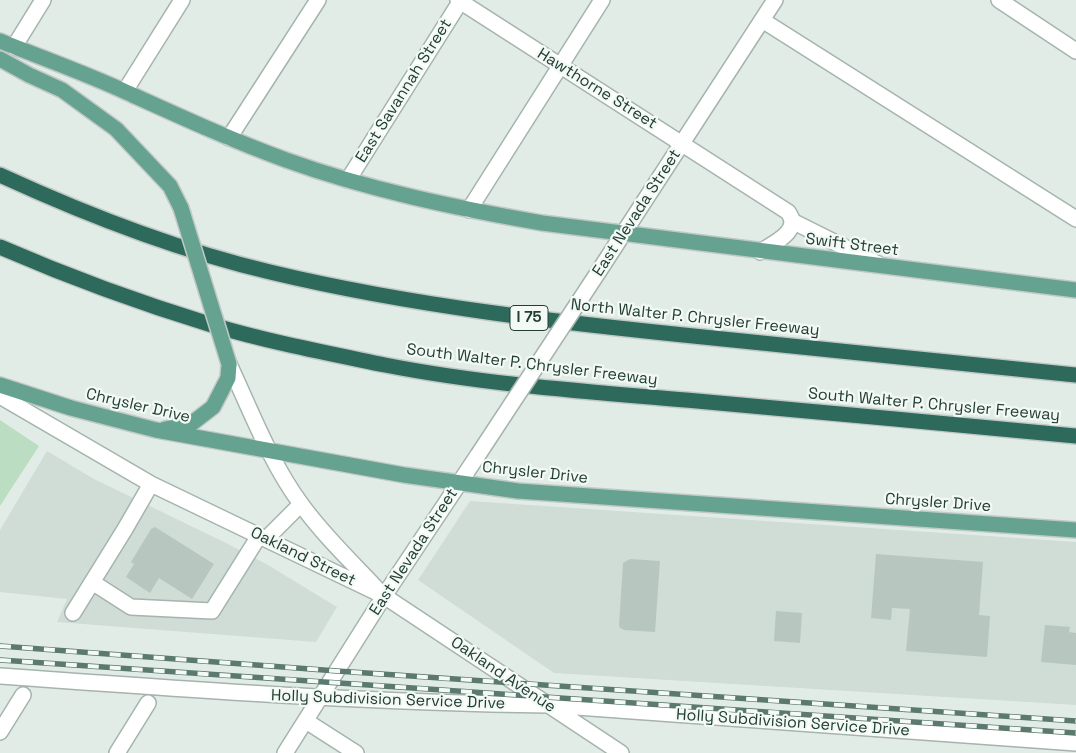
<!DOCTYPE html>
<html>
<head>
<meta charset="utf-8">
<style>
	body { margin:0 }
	canvas { display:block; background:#e2ece7 }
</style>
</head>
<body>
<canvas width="1076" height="753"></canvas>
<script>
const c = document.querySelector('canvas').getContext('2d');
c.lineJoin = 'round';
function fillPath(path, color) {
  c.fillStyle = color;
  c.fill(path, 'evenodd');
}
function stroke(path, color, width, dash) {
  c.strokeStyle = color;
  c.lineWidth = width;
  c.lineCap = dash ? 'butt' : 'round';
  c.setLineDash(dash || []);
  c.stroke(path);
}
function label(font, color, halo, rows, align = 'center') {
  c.font = font + ' "Space Grotesk",sans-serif';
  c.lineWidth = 4.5;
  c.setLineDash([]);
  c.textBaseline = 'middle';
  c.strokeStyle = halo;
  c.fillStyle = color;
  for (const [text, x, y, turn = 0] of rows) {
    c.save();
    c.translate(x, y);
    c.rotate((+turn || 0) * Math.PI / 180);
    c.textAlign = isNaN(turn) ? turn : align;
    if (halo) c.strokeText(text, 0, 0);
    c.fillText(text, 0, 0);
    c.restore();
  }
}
fillPath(new Path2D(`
	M47,451L94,479L228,544L268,565L337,607L316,642L57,622L67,599L0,592V530Z
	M470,501L1076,542V705L554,673L418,580Z`), '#d0dcd6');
fillPath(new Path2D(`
	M0,420L39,446L0,506Z`), '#bbdec2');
fillPath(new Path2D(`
	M155,527L214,564L192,599L159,578L150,593L126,577L134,564L131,562L151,529Z
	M876,554L983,562L979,615L990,616L987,657L906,651L910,609L892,608L891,620L871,618Z
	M630,559L660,561L655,632L624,630L620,628L619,625L623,563Z
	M776,611L802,613L800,643L774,641Z
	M1045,625L1070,627L1069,632L1076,633V665L1041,662Z`), '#b7c7c0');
const minor = new Path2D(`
	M458,0L788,212C802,231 774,243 760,252
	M999,0L1076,51
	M762,20L1076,219
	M14,47L43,0
	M125,91L182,0
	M229,138L318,0
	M348,180L460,2
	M469,210L602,0
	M791,218L794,222L878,264
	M599,271L775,0
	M229,364C251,411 270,462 301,504C323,535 352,562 378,590
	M0,396L151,484L384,596L621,753
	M266,539L301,504
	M92,582L131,607L212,611L259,536
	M73,613L125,529L151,484
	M0,676C183,689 366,703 549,705L1076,743
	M306,721L356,753
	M0,732L23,695
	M117,753L148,703
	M285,753L384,596L478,455`);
const major = new Path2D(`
	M0,41C42,58 85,73 126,92C179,116 231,140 286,160C369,190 456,208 542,223L1076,290
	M0,59L29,75L62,90L116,129L170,186L181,208
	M0,385L71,408L156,430L404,475L518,491L1076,530
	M165,429L191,424L213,407L228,378L229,364`);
const highway = new Path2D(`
	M0,175C87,215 177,250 270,272C416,307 564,323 713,338C834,351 955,363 1076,375
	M0,247C69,277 140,303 212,325C269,342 327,353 385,365C487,385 593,392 697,401C823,412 950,424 1076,436`);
stroke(minor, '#a5b4ae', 18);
stroke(major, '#c1c9c6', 18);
stroke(highway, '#c1c9c6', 18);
stroke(minor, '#fff', 15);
stroke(major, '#66a290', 15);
stroke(highway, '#2d6a5b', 15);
const rail = new Path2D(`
	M0,646L337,671L1076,721
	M0,660L1076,733`);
stroke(rail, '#5c7970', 5.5);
stroke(rail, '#f3f9f5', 4, [11]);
const minorBridge = new Path2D(`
	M478,455L599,271`);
const majorBridge = new Path2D(`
	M181,208L229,364`);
stroke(minorBridge, '#a5b4ae', 18, []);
stroke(majorBridge, '#c1c9c6', 18, []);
stroke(minorBridge, '#fff', 15);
stroke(majorBridge, '#66a290', 15);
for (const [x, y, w] of [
	[529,318,38]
]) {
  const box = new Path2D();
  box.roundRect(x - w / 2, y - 12.5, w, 25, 4);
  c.fillStyle = '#f3f9f5';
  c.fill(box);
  stroke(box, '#223e35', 1);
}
label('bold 15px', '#223e35', null, [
	["I 75",529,318]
]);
label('16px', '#223e35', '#f3f9f5', [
	["Hawthorne Street",597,89,32],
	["East Savannah Street",404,91,-58],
	["East Nevada Street",637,213,-57],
	["Swift Street",852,245,7],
	["North Walter P. Chrysler Freeway",695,318,6],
	["South Walter P. Chrysler Freeway",532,365,7],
	["South Walter P. Chrysler Freeway",934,405,5],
	["Chrysler Drive",138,406,13],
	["Chrysler Drive",535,473,6],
	["Chrysler Drive",938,503,4],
	["East Nevada Street",414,552,-57],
	["Oakland Street",303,557,26],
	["Oakland Avenue",503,675,34],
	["Holly Subdivision Service Drive",388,700,2],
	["Holly Subdivision Service Drive",793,723,4]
]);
</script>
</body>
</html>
